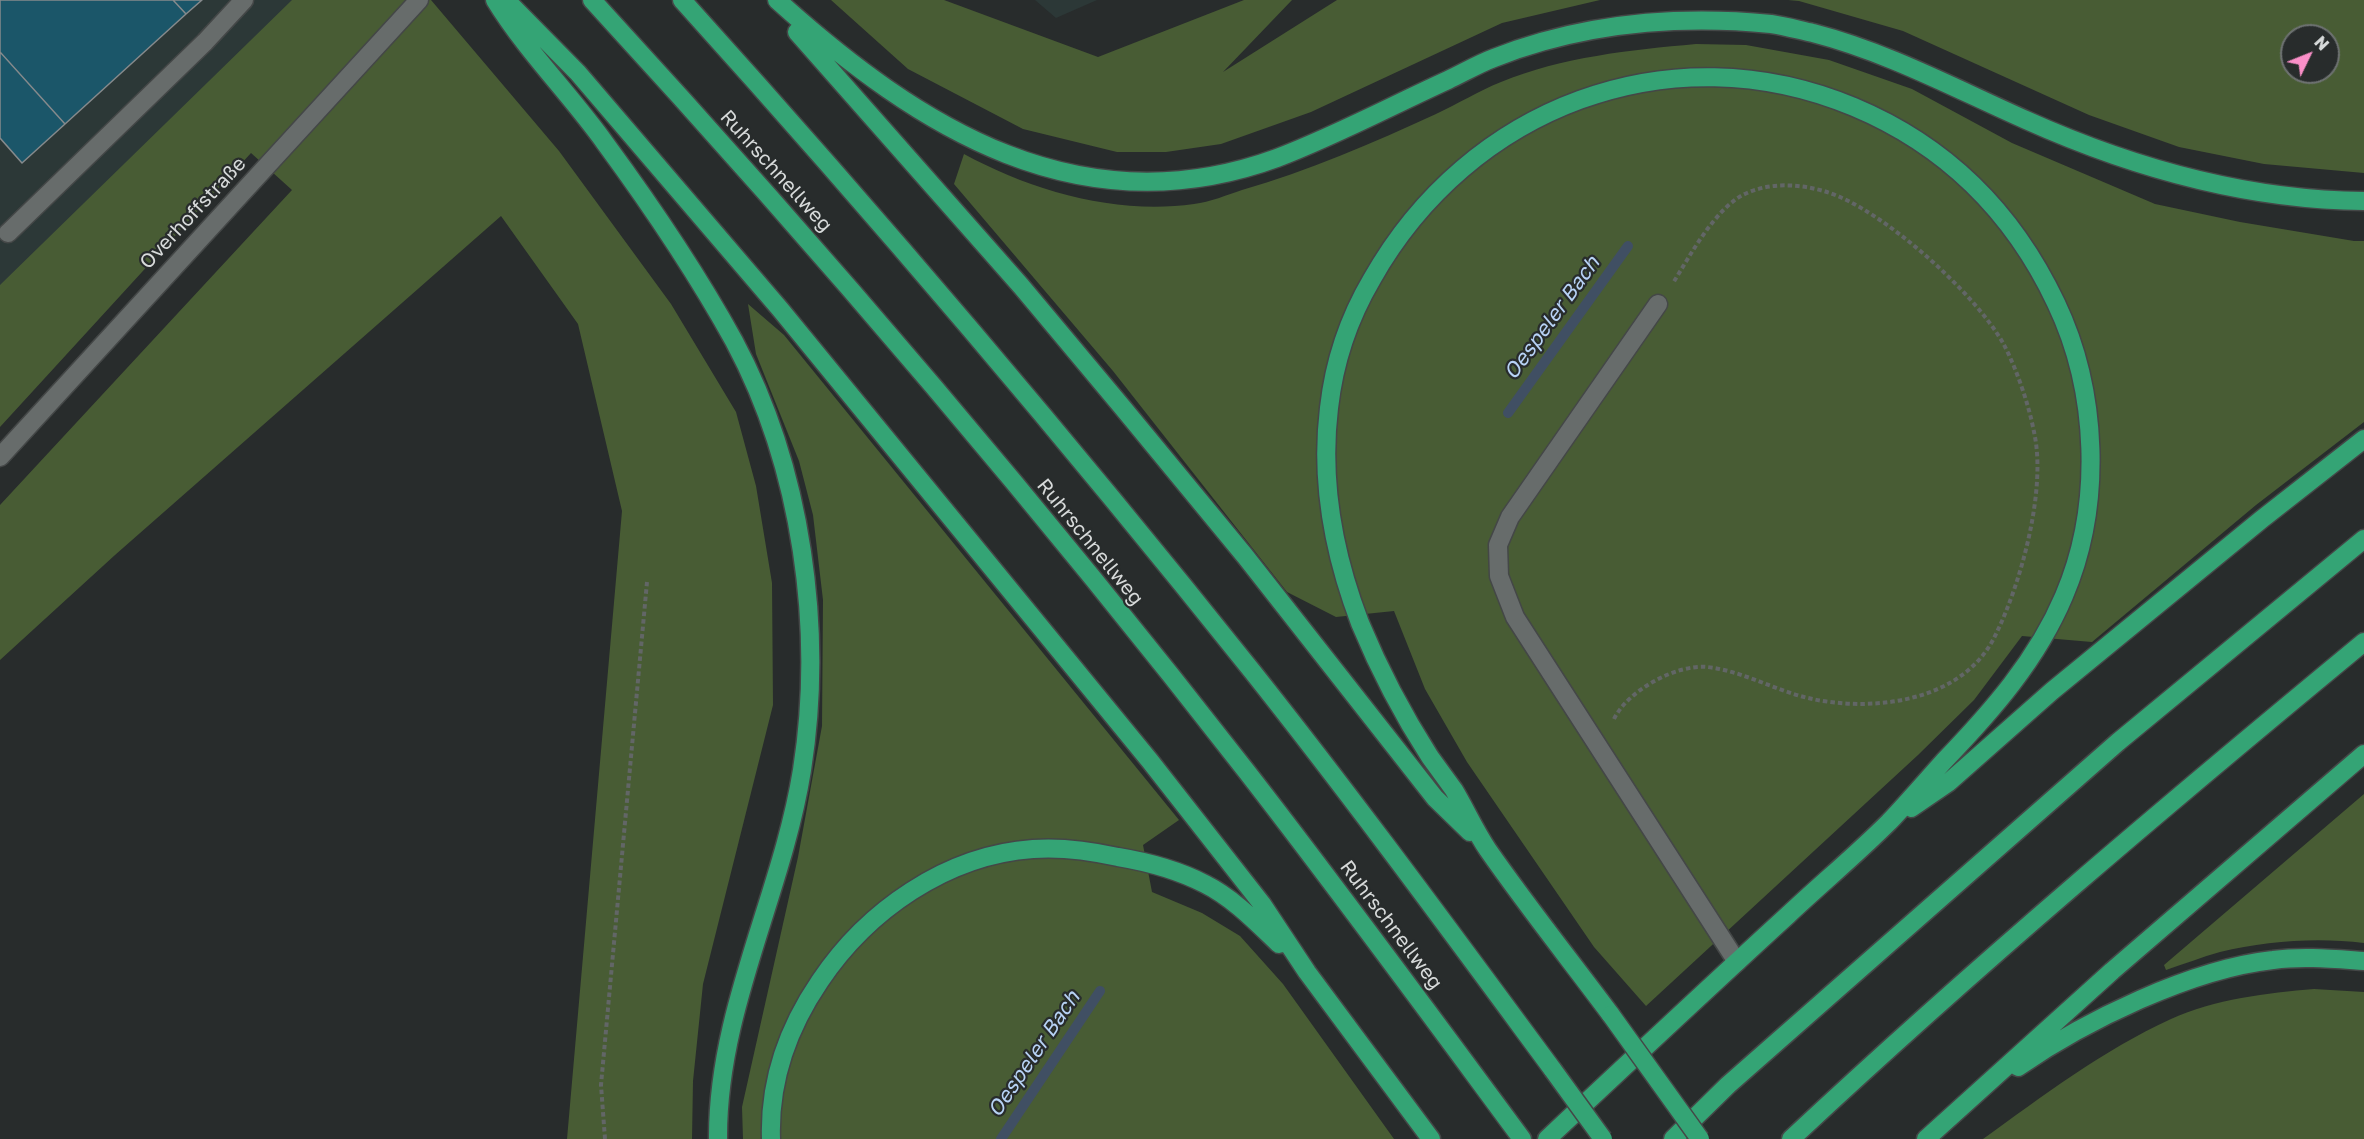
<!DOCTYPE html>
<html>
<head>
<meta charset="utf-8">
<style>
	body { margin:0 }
	#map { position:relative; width:2364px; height:1139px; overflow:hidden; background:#282c2c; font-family:"Golos Text",sans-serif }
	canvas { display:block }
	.north { position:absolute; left:2280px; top:24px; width:60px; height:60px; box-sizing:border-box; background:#282c2c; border:2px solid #6e7272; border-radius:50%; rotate:47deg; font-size:16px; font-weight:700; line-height:24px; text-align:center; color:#d7dada }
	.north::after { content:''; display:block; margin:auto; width:21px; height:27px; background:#fa8fc8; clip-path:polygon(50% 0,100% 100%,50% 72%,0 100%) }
</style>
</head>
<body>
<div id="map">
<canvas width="2364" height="1139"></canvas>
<div class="north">N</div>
</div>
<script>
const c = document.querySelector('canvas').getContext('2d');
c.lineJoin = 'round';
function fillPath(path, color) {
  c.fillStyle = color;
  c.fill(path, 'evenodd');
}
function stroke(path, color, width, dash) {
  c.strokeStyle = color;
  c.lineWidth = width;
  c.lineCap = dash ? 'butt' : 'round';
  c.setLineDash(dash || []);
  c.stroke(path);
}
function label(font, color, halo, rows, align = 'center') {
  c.font = font + ' "Golos Text",sans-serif';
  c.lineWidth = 4.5;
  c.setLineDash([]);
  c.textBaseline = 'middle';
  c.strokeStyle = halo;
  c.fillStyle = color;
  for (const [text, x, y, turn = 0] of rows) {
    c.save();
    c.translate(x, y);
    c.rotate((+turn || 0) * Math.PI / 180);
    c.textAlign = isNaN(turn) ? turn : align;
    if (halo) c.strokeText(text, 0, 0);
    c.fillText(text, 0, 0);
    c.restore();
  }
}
fillPath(new Path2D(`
	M0,0H317L0,341Z
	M1035,0H1097L1056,18Z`), '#2c3837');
fillPath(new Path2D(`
	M292,0H431L559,151L671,304L736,412L756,486L772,583L773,705L703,984L693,1081L692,1139H567L622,511L578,324L501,216L115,555L0,660V505L292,190L251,153L0,427V285Z
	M831,0H944L1098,57L1244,0H1292L1223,72L1337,0H1600L1502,23L1311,112L1221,144L1166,152H1117L1023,129L908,69Z
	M1788,0H2364V173L2264,164L2179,147L2089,115L1903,31L1799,1ZM2292,36H2328V72H2292Z
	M1696,44L1746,45L1829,60L1912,89L2012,143L2155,204L2240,222L2354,241H2364V422L2256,505L2092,642L2022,636L1974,700L1918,755L1646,1006L1594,947L1467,762L1425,689L1394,611L1336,617L1287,592L1113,371L954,184L964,154C1032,191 1116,215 1194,204C1210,202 1227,195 1242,190C1308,171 1373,143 1436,114C1458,104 1478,91 1501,82C1562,57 1630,50 1696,44Z
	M748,304L784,335L1179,820L1143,845L1152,892L1202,913L1240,936L1283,984L1394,1139H743L742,1107L798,857L822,726L823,600L813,515L799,461L756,354Z
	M2364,794V943C2317,937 2266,941 2220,952C2202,957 2184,964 2166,970L2164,965Z
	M2314,989L2364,992V1139H1983C2043,1096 2103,1050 2171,1019C2214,999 2268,993 2314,989Z`), '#485c34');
stroke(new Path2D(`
	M1508,413L1628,246
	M1001,1139L1100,991`), '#404f63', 10);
const building = new Path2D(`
	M0,0H173L186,14L65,124L0,52Z
	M173,0H202L186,14Z
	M0,52L65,124L22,163L0,138Z`);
fillPath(building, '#1b5669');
stroke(building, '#868a8c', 1.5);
const minor = new Path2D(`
	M8,233L205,42L244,0
	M1658,304L1510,517L1498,545L1499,576L1515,617L1737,962
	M0,457L419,0`);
const highway = new Path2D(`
	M495,0C527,52 570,94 605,143C652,207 696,272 734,341C802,468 824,629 802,770C782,895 717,1010 718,1139
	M506,0L578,73L780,309L1150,761L1262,904L1307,972L1431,1139
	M592,0C820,248 1040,506 1247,772C1341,893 1431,1016 1522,1139
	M682,0C879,218 1069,442 1252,671C1356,802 1454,936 1553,1070
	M777,0C919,128 1080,230 1277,158C1335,136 1391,106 1448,80C1463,73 1478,64 1494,58C1583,23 1677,15 1771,24C1785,26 1799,30 1813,33C1887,52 1956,89 2026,120C2133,168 2246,200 2364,201
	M797,32L1021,286L1123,408L1245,556L1435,798L1470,832
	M1911,808L1949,782L2052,691L2262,519L2364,439
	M2018,1067C2085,1021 2191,969 2273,960C2303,956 2334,959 2364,961
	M771,1139C769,1082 788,1028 820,981C867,911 946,855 1033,849C1060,847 1091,851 1118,857C1148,862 1178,870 1205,884C1233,898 1256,922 1279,944
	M1547,1139C1627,1064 1707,989 1788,915C1821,884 1857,854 1889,822C1908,802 1926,781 1944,761C1992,711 2037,660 2064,596C2103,505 2098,391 2056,303C2013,212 1947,146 1854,107C1670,30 1469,107 1372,279C1349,318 1334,363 1329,408C1320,481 1334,555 1360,623C1379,669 1403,715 1430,757C1438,768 1446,779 1454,790C1466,810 1475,831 1488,850C1527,906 1570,960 1611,1015
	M1673,1139L1728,1085L2118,742L2364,539
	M1791,1139C1976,966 2169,803 2364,642
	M1926,1139L2112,971L2364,754`);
stroke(minor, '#444747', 21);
stroke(highway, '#444747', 21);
stroke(new Path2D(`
	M1614,719C1628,690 1677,664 1707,667C1743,671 1774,690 1808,698C1872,713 1963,702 1995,636C2021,584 2047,489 2034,432C2029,405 2016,367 2003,343C1974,292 1883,210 1827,192C1801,184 1772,182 1747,193C1716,206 1690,256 1673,283
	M605,1139L601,1085L647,582`), '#626666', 4, [4.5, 3]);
stroke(minor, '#676c6b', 18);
stroke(highway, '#34a475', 18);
const highwayBridge = new Path2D(`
	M1611,1015L1700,1139
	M1553,1070L1603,1139`);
stroke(highwayBridge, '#444747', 21, []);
stroke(highwayBridge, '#34a475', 18);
label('20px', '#d7dada', '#282c2c', [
	["Ruhrschnellweg",776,171,48],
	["Overhoffstraße",193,213,-47],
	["Ruhrschnellweg",1090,542,51],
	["Ruhrschnellweg",1391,925,53]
]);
label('italic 21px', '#b7d2f5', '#282c2c', [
	["Oespeler Bach",1552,318,-54],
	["Oespeler Bach",1034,1054,-56]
]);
</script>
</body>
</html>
